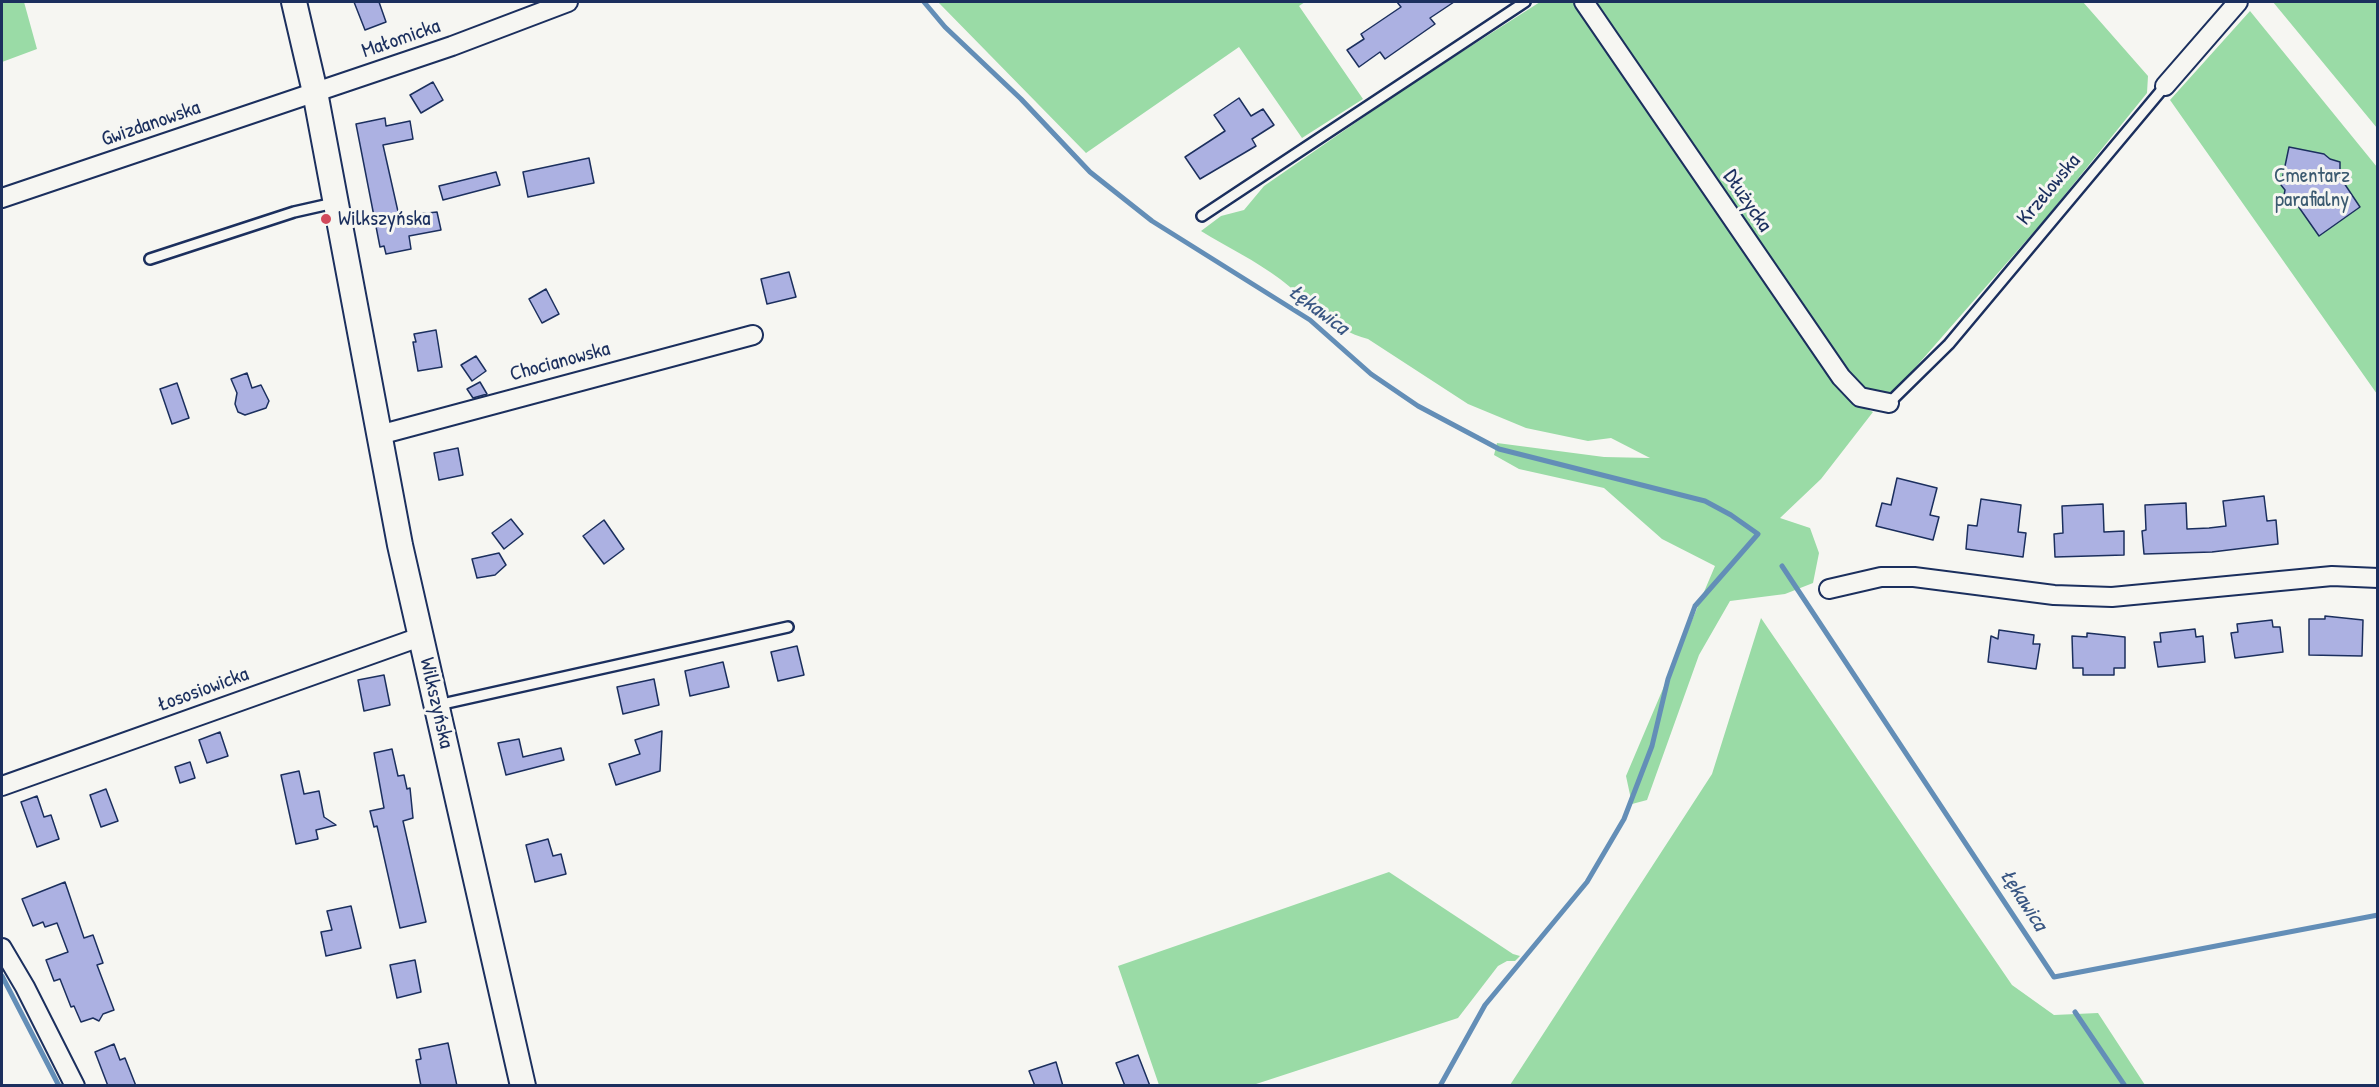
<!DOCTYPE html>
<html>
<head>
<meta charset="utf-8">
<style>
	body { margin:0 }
	#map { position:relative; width:2379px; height:1087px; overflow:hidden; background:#f6f6f2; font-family:"Patrick Hand",sans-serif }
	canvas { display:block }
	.frame { position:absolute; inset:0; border:3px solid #1b2f5e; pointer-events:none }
</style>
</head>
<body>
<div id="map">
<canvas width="2379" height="1087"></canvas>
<div class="frame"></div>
</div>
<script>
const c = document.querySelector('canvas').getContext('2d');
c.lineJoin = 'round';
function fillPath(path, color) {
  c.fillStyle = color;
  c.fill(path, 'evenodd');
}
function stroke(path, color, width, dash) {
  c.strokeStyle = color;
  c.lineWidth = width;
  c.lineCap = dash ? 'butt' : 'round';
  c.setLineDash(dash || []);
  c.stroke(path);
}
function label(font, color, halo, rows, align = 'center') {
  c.font = font + ' "Patrick Hand",sans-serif';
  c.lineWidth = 6;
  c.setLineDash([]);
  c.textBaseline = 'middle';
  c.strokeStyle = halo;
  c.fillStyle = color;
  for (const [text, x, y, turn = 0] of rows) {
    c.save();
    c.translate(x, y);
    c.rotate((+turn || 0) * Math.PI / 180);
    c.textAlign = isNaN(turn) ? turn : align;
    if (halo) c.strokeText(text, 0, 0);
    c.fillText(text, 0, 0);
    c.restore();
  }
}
fillPath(new Path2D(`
	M2,2H24L37,49L2,62Z
	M938,2H1305L1299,6L1363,99L1302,138L1239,47L1086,153Z
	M1540,2H1577L1851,401L1873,412L1821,479L1780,518L1810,528L1819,553L1813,583L1785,594L1730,601L1699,655L1647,800L1632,804L1626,776L1715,566L1662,539L1604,488L1519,469L1494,455L1497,443L1604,457L1650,458L1611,438L1588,441L1526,428L1468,404L1368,339C1332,330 1309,301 1280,279C1256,261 1227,247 1201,231L1221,216L1244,210L1264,186L1410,85Z
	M1592,2H2083L2148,76L2147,93L2046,218L1893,393L1886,397L1863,394Z
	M2273,2H2377V128Z
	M2250,11L2377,167V394L2170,100Z
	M1761,618L2012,985L2054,1015L2098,1013L2145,1085H1510L1712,774Z
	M1389,872L1513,954L1520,956L1515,961H1507L1498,966L1458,1018L1253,1085H1159L1118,966Z`), '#9adba6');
stroke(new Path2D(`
	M924,2L945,27L1021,99L1090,172L1152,221L1310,320L1371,374L1418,406L1499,449L1705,501L1731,515L1758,534L1695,606L1668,679L1652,746L1624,819L1587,882L1485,1005L1440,1086
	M1782,566L2054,977L2378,915
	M2,976L59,1086
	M2075,1012L2125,1086`), '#638eb7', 5);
const building = new Path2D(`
	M354,2H379L386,22L365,30Z
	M1397,2H1454L1430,18L1435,24L1385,59L1380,52L1359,67L1347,50L1364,39L1361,34L1401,7Z
	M433,82L443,100L421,113L410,95Z
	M1239,98L1251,116L1263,109L1274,125L1252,139L1256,146L1200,179L1185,157L1225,131L1214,115Z
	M385,118L386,126L410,121L413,139L383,145L399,216L437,212L441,230L409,236L411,249L386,254L384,246L380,247L356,124Z
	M2289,147L2324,154L2330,159L2340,162V177L2360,207L2319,236L2298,206L2283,201L2285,190L2281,185Z
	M589,158L594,183L528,197L523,172Z
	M496,172L500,185L443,200L439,186Z
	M789,272L796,297L767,304L761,279Z
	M546,289L559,314L542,323L529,299Z
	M436,330L442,367L418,371L413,342H416L414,334Z
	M476,356L486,371L472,381L461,365Z
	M247,373L252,388L261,385L269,401L266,408L245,415L238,412L235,404L237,393L231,379Z
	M480,382L487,394L473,398L467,389Z
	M177,383L189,418L172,424L160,389Z
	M458,448L463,475L439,480L434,453Z
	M1897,478L1937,488L1930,515L1939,517L1933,540L1876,526L1882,503L1891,505Z
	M2264,496L2267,521L2276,520L2278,544L2212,552L2144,554L2142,531L2146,530L2145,505L2186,503L2187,529L2209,528L2226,526L2223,501Z
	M1981,499L2021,505L2018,532L2026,533L2023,557L1966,549L1968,525L1977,526Z
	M2103,504L2104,532L2124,531V555L2055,557L2054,534L2063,533L2062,506Z
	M511,519L523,534L504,549L492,533Z
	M604,520L624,549L604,564L583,536Z
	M499,553L506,565L495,575L477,578L472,559Z
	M2325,616L2363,620L2362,656L2309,655V619H2325Z
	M2272,620L2273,627H2280L2283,652L2235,658L2231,633L2238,632L2237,624Z
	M2195,629L2196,637L2203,636L2205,662L2158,667L2154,642H2161L2160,633Z
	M1999,630L2034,635L2033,644H2040L2036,669L1988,662L1991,636L1998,639Z
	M2087,633L2125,637V668H2114V675H2083V668H2073L2072,636L2087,637Z
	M797,646L804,675L778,681L771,652Z
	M723,662L729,687L690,696L685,671Z
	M384,675L390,705L364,711L358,680Z
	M654,679L659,705L623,714L617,687Z
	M662,731L660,771L616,785L609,764L640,754L635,740Z
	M220,732L228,756L207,763L199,740Z
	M519,739L523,757L561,748L564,760L506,775L498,743Z
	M392,749L398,776L404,775L407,789L410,788L413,818L403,821L426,922L400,928L377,826L374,827L370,811L384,808L374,753Z
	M190,762L195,778L180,783L175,767Z
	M299,771L304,794L319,791L324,817L336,825L316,830L318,839L296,844L281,775Z
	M106,789L118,821L101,827L90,795Z
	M37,796L44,817L51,815L59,839L37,847L21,802Z
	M548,839L553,856L561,854L566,874L535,882L526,845Z
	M65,882L84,938L93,935L103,963L97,965L114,1010L103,1014L99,1021L93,1018L81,1022L74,1006L71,1007L60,979L54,981L46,960L68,952L57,923L45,927L43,922L33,926L22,899Z
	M351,906L361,948L326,956L321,932L332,930L327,911Z
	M415,960L421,992L397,998L390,965Z
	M448,1043L457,1086H421L416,1060L421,1059L419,1049Z
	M114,1044L120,1060L125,1058L136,1086H108L95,1052Z
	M1138,1055L1150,1086H1125L1116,1063Z
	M1056,1062L1063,1086H1035L1029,1071Z`);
fillPath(building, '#acb1e2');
stroke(building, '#1b2f5e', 1.5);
const lane = new Path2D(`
	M1202,216L1525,2
	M150,259L294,212L334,203
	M1889,403L1949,344L2165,86
	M438,705L788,627`);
const street = new Path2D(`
	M1584,2L1841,377L1860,397L1889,403
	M2165,86L2238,2
	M2,198L452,46L568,2
	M379,435L753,335
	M1829,589L1881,577H1914L2054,595L2112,597L2332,576L2378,578
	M2,786L420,637
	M2,948L25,987L75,1086`);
const secondary = new Path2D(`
	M294,2L315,92L400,545L523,1086`);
stroke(lane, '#1b2f5e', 14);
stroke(street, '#1b2f5e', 22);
stroke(secondary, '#1b2f5e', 28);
stroke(lane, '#f6f6f2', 9);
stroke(street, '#f6f6f2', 18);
stroke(secondary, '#f6f6f2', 24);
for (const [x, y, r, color] of [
	[326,219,6,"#d1495b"]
]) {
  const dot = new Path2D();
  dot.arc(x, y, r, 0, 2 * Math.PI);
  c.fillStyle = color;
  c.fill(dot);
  stroke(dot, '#f6f6f2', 2);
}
label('21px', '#1b2f5e', '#f6f6f2', [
	["Małomicka",401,39,-19],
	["Gwizdanowska",151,124,-19],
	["Krzelowska",2049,190,-50],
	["Dłużycka",1747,201,56],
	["Chocianowska",560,362,-15],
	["Łososiowicka",203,690,-20],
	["Wilkszyńska",436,703,77]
]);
label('21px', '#3b5a70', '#f6f6f2', [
	["Cmentarz",2312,176],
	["parafialny",2312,200]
]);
label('21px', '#1b2f5e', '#f6f6f2', [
	["Wilkszyńska",338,219]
], 'left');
label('italic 22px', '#395683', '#f6f6f2', [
	["Łękawica",1318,310,37],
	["Łękawica",2023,900,57]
]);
</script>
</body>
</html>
